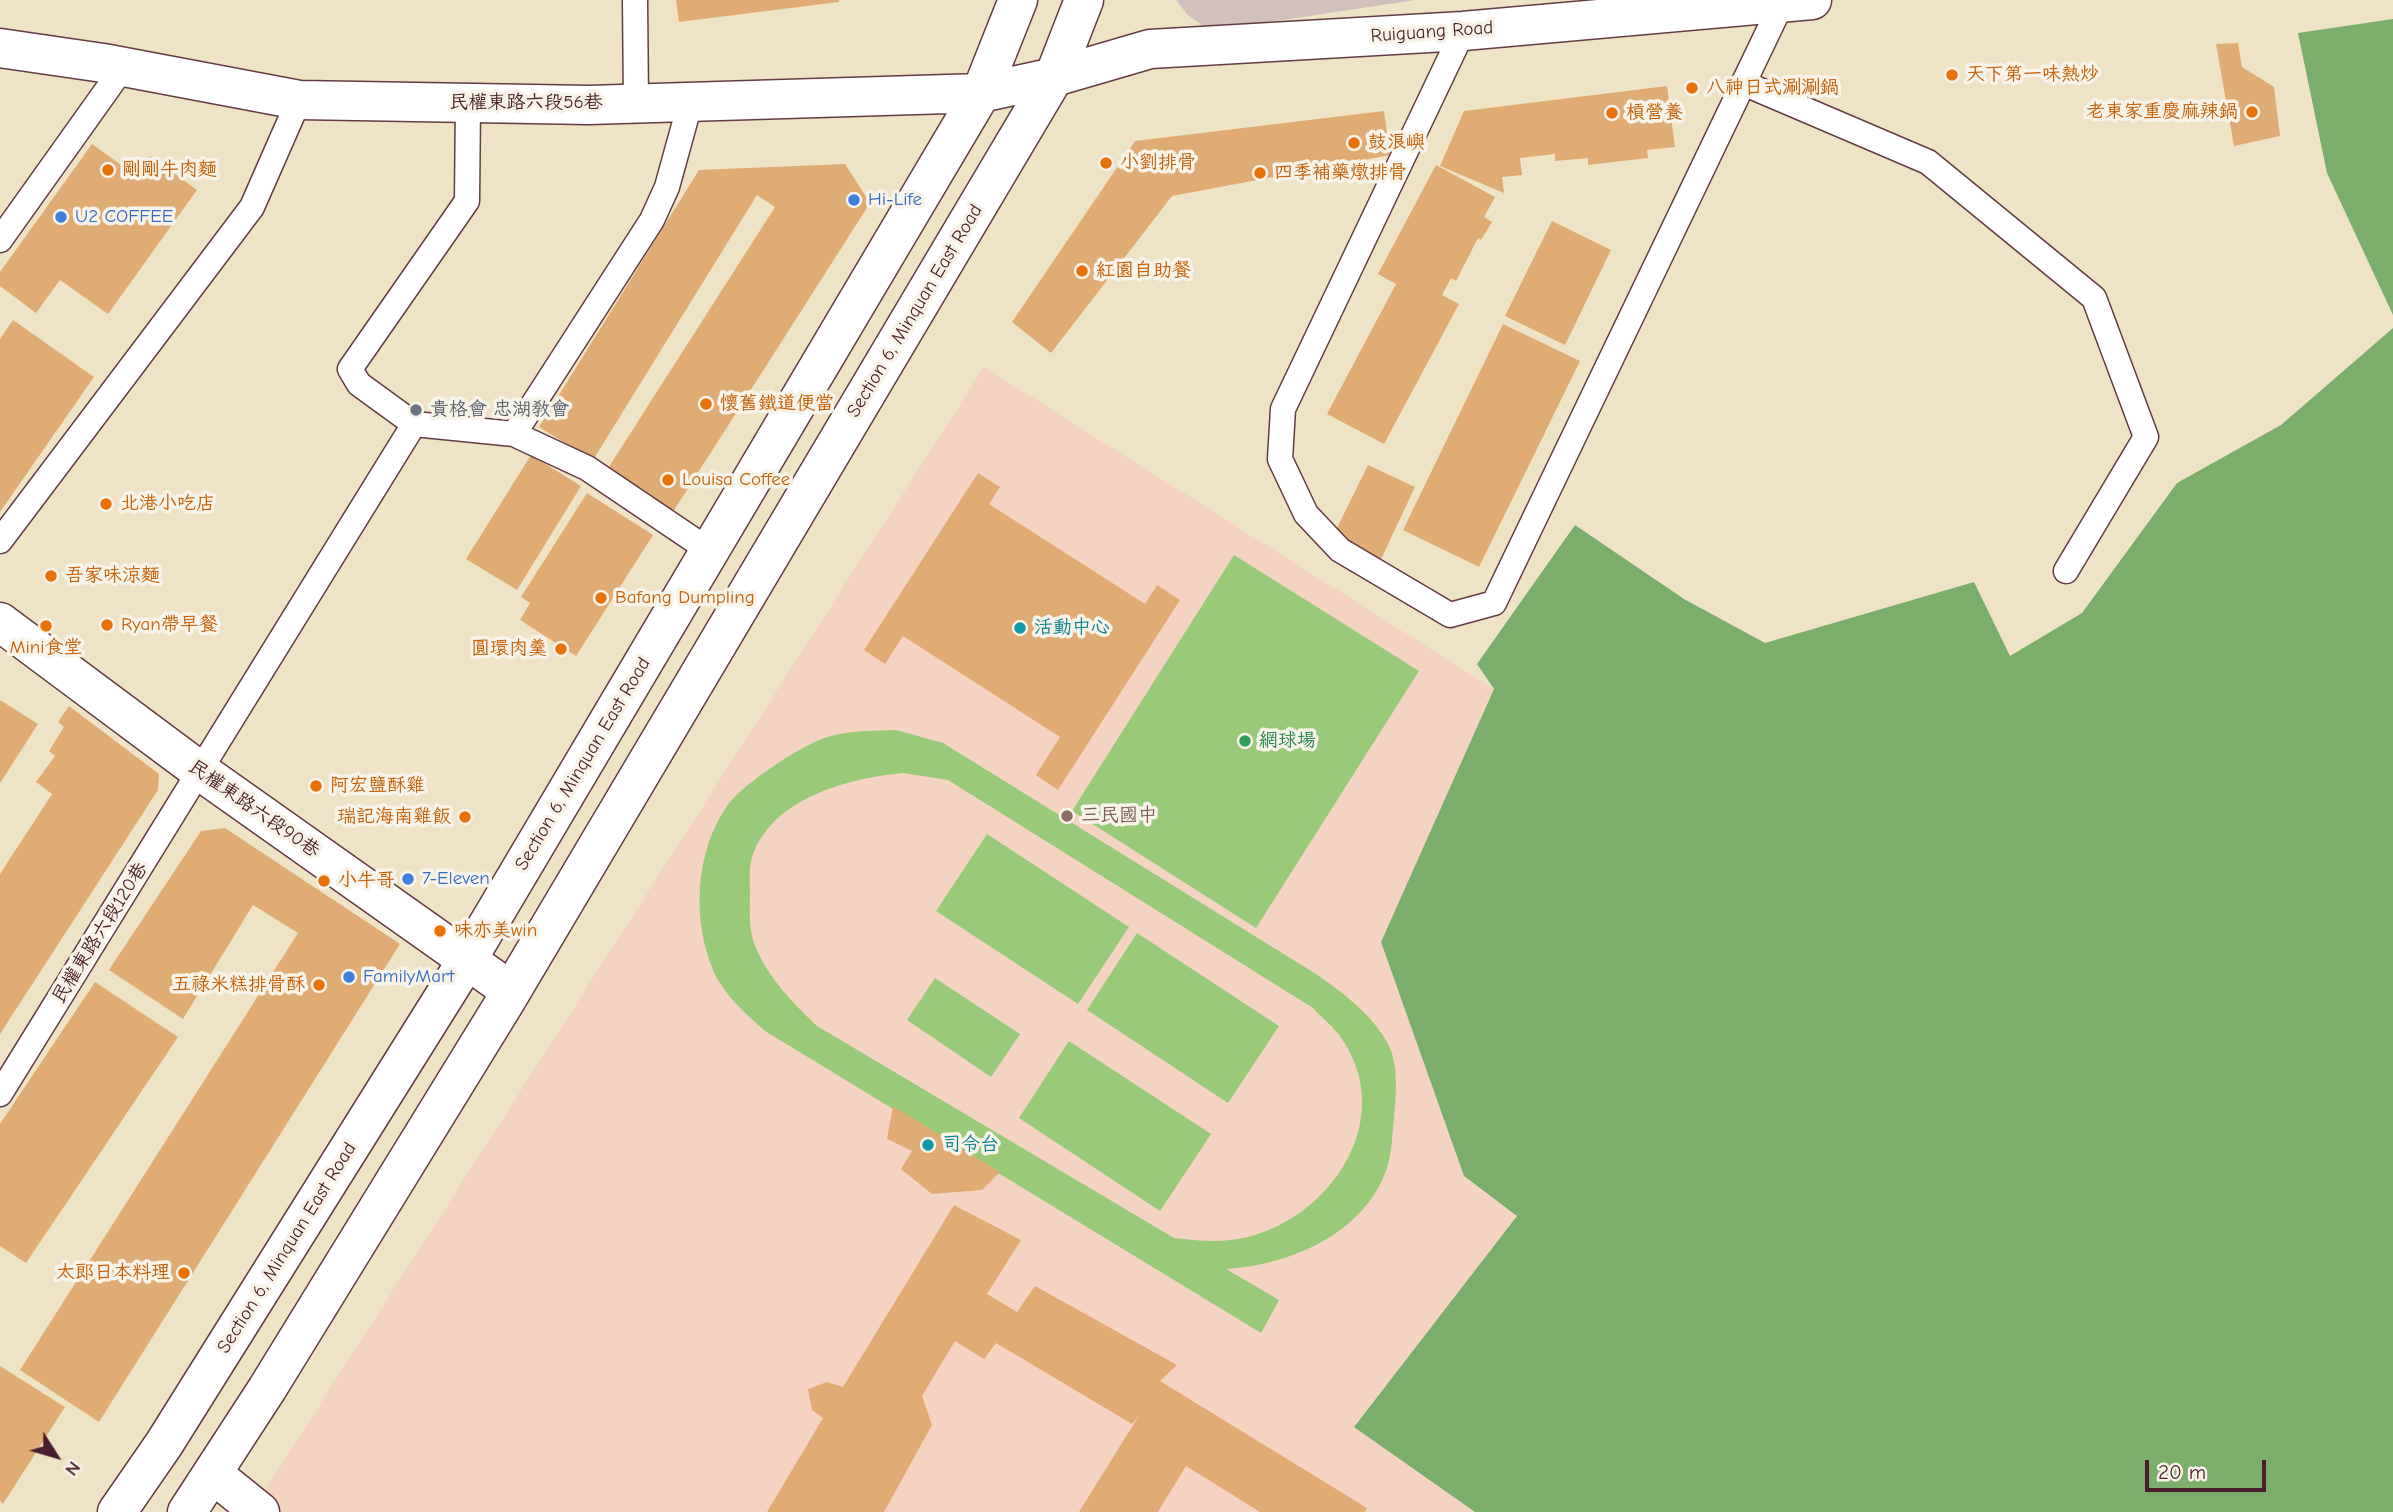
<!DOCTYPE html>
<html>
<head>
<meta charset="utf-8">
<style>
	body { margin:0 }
	#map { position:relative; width:2393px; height:1512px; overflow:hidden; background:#eee3c5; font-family:"Comic Neue",sans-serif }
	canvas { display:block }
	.north { position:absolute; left:21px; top:1421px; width:70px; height:70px; -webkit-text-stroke:5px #f7f3e8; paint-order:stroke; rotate:127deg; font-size:19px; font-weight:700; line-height:28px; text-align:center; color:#4a1f2b }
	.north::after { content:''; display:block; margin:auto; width:24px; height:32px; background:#4a1f2b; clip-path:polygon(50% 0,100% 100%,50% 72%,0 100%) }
	.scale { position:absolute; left:2145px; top:1460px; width:121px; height:32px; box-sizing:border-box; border:4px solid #4a1f2b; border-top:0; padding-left:9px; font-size:21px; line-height:24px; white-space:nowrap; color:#4a1f2b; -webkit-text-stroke:5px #f7f3e8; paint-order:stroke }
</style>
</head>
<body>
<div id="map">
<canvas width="2393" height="1512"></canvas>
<div class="north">N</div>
<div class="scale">20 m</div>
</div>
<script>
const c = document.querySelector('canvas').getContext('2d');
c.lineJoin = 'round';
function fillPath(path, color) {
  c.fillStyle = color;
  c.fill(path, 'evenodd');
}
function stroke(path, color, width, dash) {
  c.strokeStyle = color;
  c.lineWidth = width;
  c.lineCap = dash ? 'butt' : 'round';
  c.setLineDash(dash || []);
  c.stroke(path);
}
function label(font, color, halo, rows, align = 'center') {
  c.font = font + ' "Comic Neue","LXGW WenKai TC",sans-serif';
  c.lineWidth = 7;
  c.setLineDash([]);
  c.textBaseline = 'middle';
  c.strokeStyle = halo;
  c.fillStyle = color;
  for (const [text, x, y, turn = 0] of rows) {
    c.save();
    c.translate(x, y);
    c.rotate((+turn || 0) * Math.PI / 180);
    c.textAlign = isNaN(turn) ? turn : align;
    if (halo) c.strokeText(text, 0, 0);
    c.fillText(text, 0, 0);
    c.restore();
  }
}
fillPath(new Path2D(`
	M984,367L1494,689L1381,942L1464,1176L1517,1216L1354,1426L1475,1512H278L260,1498Z`), '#f5d3c1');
fillPath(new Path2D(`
	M1176,0H1415L1210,31L1188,15Z`), '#d1c0bc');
fillPath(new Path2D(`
	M1234,555L1419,671L1256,928L1072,811Z
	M896,730L943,743L1316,974C1343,993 1372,1014 1388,1044C1399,1064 1396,1096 1394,1118C1392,1135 1392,1155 1386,1171C1362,1235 1289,1265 1226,1269L1279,1300L1261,1333L765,1031C745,1013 724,995 713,970C692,919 695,852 727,806C743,784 792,752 817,741C841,730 871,731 896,730ZM903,773L948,780L1313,1008C1322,1018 1335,1028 1342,1039C1396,1119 1333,1215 1248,1237C1223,1243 1199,1241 1174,1238L817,1026C791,1001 762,972 752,936C749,924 750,906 750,893C750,883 749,871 751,861C768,799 848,778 903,773Z
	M987,834L1129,927L1078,1004L936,911Z
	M1137,933L1279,1026L1228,1103L1087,1010Z
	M935,978L1020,1034L991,1077L907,1020Z
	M1069,1041L1211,1134L1160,1211L1019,1118Z`), '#98ca7a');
fillPath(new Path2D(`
	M2393,19V315L2327,173L2298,33Z
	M2393,328V1512H1475L1354,1427L1517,1216L1464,1176L1381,942L1494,689L1477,664L1575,525L1684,599L1765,643L1974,582L2010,656L2082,613L2177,483L2281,425Z`), '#7aae6a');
fillPath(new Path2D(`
	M676,0H839V2L679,22Z
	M2238,43L2242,67L2274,87L2280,136L2234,146L2216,44Z
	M1667,86L1675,147L1647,150L1648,158L1588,165V158L1555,161V154L1520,158L1522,175L1502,177L1504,193L1440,166L1464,111Z
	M1384,111L1390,155L1172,196L1051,353L1012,322L1135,141Z
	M92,144L135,175L150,156L197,190L108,314L60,280L36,313L0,286V272Z
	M845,164L870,203L671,515L605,473L775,207L757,195L593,460L539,427L699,170Z
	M1436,165L1495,197L1484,217L1492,222L1481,240L1478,238L1456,281L1451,278L1442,295L1459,304L1384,444L1327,414L1396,284L1378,274Z
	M1552,221L1611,250L1565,345L1505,316Z
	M13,320L94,377L0,512V339Z
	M1503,324L1580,361L1479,567L1403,530Z
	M531,455L581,486L517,590L466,559Z
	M1368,465L1415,487L1381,559L1333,536Z
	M978,473L1000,487L989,504L1145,604L1157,585L1180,600L1058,790L1036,775L1060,737L903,636L885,664L864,650Z
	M587,493L653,535L576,656L520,620L530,603L521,597Z
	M0,700L38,724L0,783Z
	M69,706L159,774L158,790L0,1034V874L52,794L36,782L55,756L49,751L64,727L58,722Z
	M225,828L400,944L99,1422L20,1370L298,933L253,905L183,1019L109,970L201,831Z
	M95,982L178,1037L26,1263L0,1246V1124Z
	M893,1106L1000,1172L982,1190L932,1194L901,1169L912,1151L887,1139Z
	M954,1205L1021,1240L987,1294L1017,1312L1035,1286L1177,1365L1160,1381L1367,1508L1365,1512H1260L1186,1466L1158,1512H1079L1140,1414L1132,1424L996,1343L984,1359L955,1341L922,1396L932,1425L884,1512H767L823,1418L812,1410L808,1389L827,1382L843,1387Z
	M0,1366L65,1407L3,1504L0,1501Z`), '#e0ac75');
const lane = new Path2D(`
	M635,0L636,103
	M1463,31L1283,409L1280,459L1306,514L1340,550L1450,615L1494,603L1781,5
	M1743,83L1928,162L2094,298L2146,437L2066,571
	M0,240L124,66
	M414,424L359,384L350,369L467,201L468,103
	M514,434L587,468L710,551
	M0,541L252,207L299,100
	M0,1094L414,424L514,434L652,220L667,187L691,100`);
const street = new Path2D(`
	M0,622L200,771L511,991
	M213,1474L260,1512`);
const secondary = new Path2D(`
	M0,48L103,63L299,100L589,105L981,93L1054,77L1150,49L1463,31L1812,0
	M117,1512L164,1444L467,960L981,93L1018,0
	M187,1512L267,1389L505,1002L1054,77L1084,0`);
stroke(lane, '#633c42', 27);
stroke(street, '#633c42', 41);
stroke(secondary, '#633c42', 41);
stroke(lane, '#fff', 24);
stroke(street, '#fff', 38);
stroke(secondary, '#fff', 38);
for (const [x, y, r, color] of [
	[1952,75,7,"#e8710a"],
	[1692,88,7,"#e8710a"],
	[2252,112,7,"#e8710a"],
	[1612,113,7,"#e8710a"],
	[1354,143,7,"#e8710a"],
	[1106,163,7,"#e8710a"],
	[108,170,7,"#e8710a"],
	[1260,173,7,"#e8710a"],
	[854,200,7,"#3f7fe0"],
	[61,217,7,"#3f7fe0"],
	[1082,271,7,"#e8710a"],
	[706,404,7,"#e8710a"],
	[416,410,7,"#6b7280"],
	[668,480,7,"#e8710a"],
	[106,504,7,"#e8710a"],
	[51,576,7,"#e8710a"],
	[601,598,7,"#e8710a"],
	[107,625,7,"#e8710a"],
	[46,626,7,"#e8710a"],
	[1020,628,7,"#0f9aa8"],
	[561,649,7,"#e8710a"],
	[1245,741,7,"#2e9e5b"],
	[316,786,7,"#e8710a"],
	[1067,816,7,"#8d6e63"],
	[465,817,7,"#e8710a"],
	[408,879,7,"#3f7fe0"],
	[324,881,7,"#e8710a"],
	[440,931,7,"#e8710a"],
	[349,977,7,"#3f7fe0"],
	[319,985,7,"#e8710a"],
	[928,1145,7,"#0f9aa8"],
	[184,1273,7,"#e8710a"]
]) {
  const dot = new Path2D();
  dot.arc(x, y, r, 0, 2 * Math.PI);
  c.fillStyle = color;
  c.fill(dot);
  stroke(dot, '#f7f3e8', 2.5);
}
label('19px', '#4a1f2b', '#f7f3e8', [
	["Ruiguang Road",1432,32,-4],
	["民權東路六段56巷",526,103],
	["Section 6, Minquan East Road",915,311,-59],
	["Section 6, Minquan East Road",583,764,-59],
	["民權東路六段90巷",254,809,35],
	["民權東路六段120巷",100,933,-58],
	["Section 6, Minquan East Road",287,1248,-58]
]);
label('19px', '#c56008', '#f7f3e8', [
	["天下第一味熱炒",1966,75],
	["八神日式涮涮鍋",1706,88],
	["老東家重慶麻辣鍋",2238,112,"right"],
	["槓營養",1626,113],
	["鼓浪嶼",1368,143],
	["小劉排骨",1120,163],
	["剛剛牛肉麵",122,170],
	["四季補藥燉排骨",1274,173],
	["紅園自助餐",1096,271],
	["懷舊鐵道便當",720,404],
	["Louisa Coffee",682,480],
	["北港小吃店",120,504],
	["吾家味涼麵",65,576],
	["Bafang Dumpling",615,598],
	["Ryan帶早餐",121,625],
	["Mini食堂",46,648,"center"],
	["圓環肉羹",547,649,"right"],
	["阿宏鹽酥雞",330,786],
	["瑞記海南雞飯",451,817,"right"],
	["小牛哥",338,881],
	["味亦美win",454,931],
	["五祿米糕排骨酥",305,985,"right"],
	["太郎日本料理",170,1273,"right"]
], 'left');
label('19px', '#366cbe', '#f7f3e8', [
	["Hi-Life",868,200],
	["U2 COFFEE",75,217],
	["7-Eleven",422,879],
	["FamilyMart",363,977]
], 'left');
label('19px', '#5b616d', '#f7f3e8', [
	["貴格會 忠湖教會",430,410]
], 'left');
label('19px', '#0d838f', '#f7f3e8', [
	["活動中心",1034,628],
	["司令台",942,1145]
], 'left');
label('19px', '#27864d', '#f7f3e8', [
	["網球場",1259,741]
], 'left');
label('19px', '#785e54', '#f7f3e8', [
	["三民國中",1081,816]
], 'left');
</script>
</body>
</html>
